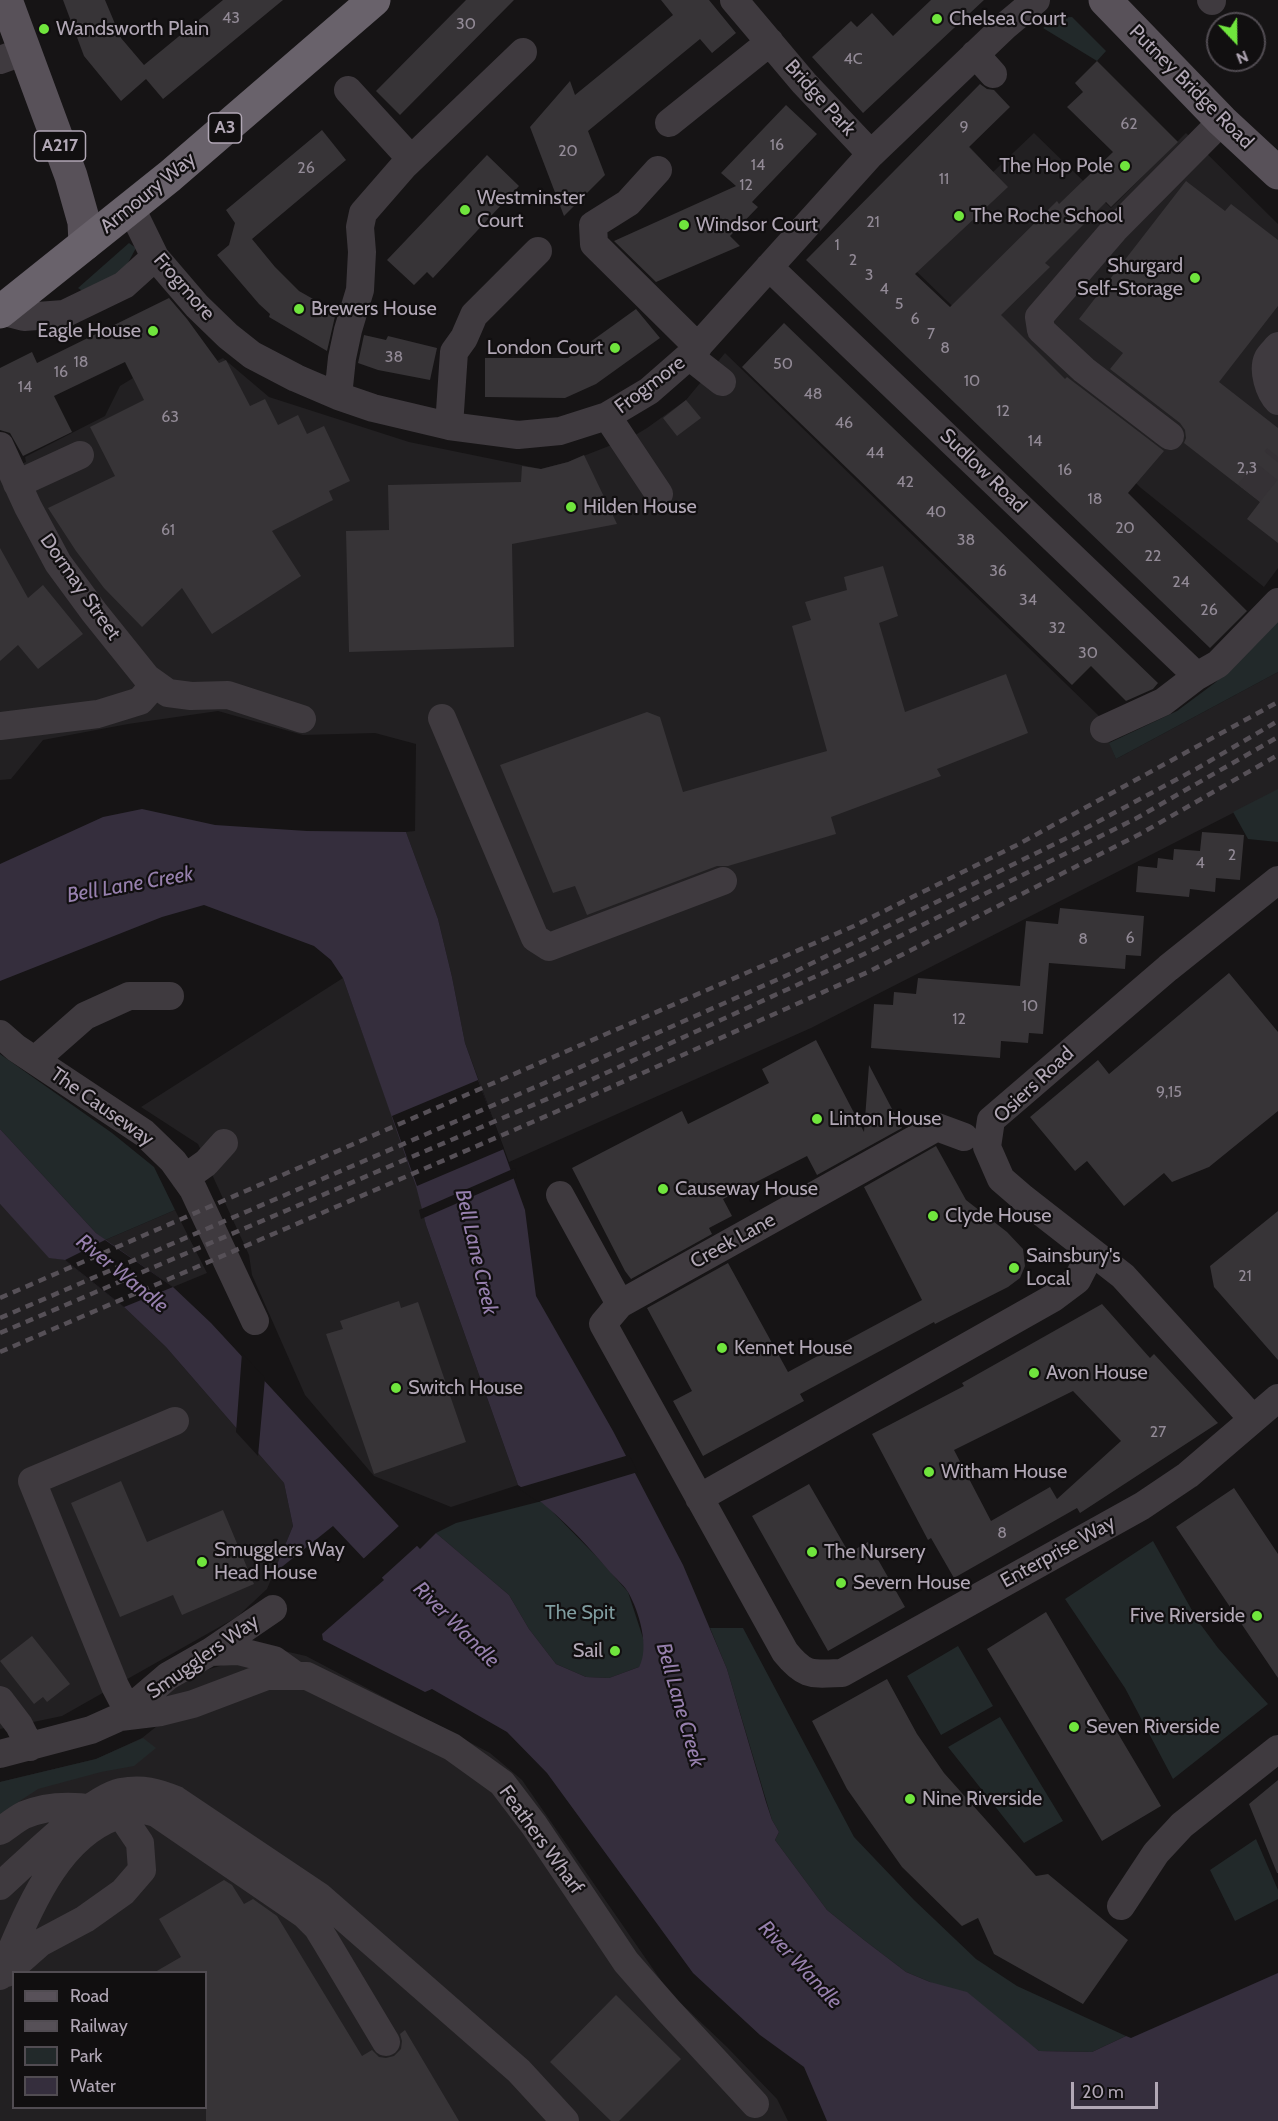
<!DOCTYPE html>
<html>
<head>
<meta charset="utf-8">
<style>
	body { margin:0 }
	#map { position:relative; width:1278px; height:2121px; overflow:hidden; background:#161415; font-family:Cabin,sans-serif }
	canvas { display:block }
	.legend { position:absolute; left:12px; top:1971px; width:195px; height:138px; box-sizing:border-box; background:#110f10; border:2px solid #514c52; margin:0; padding:8px 10px; list-style:none; font-size:18px; color:#b1a7b5 }
	.legend li { display:flex; align-items:center; gap:12px; height:30px }
	.legend b { width:30px; border:2px solid #514c52 }
	.north { position:absolute; left:1206px; top:12px; width:60px; height:60px; box-sizing:border-box; background:#110f10; border:2px solid #514c52; border-radius:50%; rotate:158deg; font-size:16px; font-weight:700; line-height:24px; text-align:center; color:#b1a7b5 }
	.north::after { content:''; display:block; margin:auto; width:21px; height:27px; background:#70e53d; clip-path:polygon(50% 0,100% 100%,50% 72%,0 100%) }
	.scale { position:absolute; left:1071px; top:2082px; width:87px; height:27px; box-sizing:border-box; border:3px solid #b1a7b5; border-top:0; padding-left:8px; font-size:18px; line-height:21px; white-space:nowrap; color:#b1a7b5; -webkit-text-stroke:4px #110f10; paint-order:stroke }
</style>
</head>
<body>
<div id="map">
<canvas width="1278" height="2121"></canvas>
<ul class="legend">
<li><b style="height:8px;background:#585159"></b>Road</li>
<li><b style="height:8px;background:#565057"></b>Railway</li>
<li><b style="height:16px;background:#22292a"></b>Park</li>
<li><b style="height:16px;background:#352e3d"></b>Water</li>
</ul>
<div class="north">N</div>
<div class="scale">20 m</div>
</div>
<script>
const c = document.querySelector('canvas').getContext('2d');
c.lineJoin = 'round';
function fillPath(path, color) {
  c.fillStyle = color;
  c.fill(path, 'evenodd');
}
function stroke(path, color, width, dash) {
  c.strokeStyle = color;
  c.lineWidth = width;
  c.lineCap = dash ? 'butt' : 'round';
  c.setLineDash(dash || []);
  c.stroke(path);
}
function label(font, color, halo, rows, align = 'center') {
  c.font = font + ' Cabin,sans-serif';
  c.lineWidth = 4.5;
  c.setLineDash([]);
  c.textBaseline = 'middle';
  c.strokeStyle = halo;
  c.fillStyle = color;
  for (const [text, x, y, turn = 0] of rows) {
    c.save();
    c.translate(x, y);
    c.rotate((+turn || 0) * Math.PI / 180);
    c.textAlign = isNaN(turn) ? turn : align;
    if (halo) c.strokeText(text, 0, 0);
    c.fillText(text, 0, 0);
    c.restore();
  }
}
fillPath(new Path2D(`
	M1034,133L1111,208L1186,133L1278,224V568L1264,587L1141,488L917,272L888,248L969,146L993,172Z
	M725,353L1099,716L1116,759L1278,672V790L811,1028L509,1162L465,1043L452,977L438,919L406,832L415,831L416,744L375,733L303,735L218,711L128,724L43,740L11,779L0,780V468L3,471L26,462L25,457L105,416L120,386L133,378L143,397L223,358L269,397L409,442L541,469L568,462L632,437L647,428L686,400Z
	M343,978L417,1186L426,1225L518,1485L451,1507L374,1476L305,1395L252,1275L249,1255L198,1144L141,1107Z
	M0,1204L49,1257L65,1260L124,1307L166,1347L284,1483L293,1526L267,1589L237,1617L62,1716L0,1729Z
	M175,1210L207,1273L173,1287L105,1240Z
	M241,1641L306,1656L490,1753L522,1780L669,1992L727,2047L777,2099L788,2121H0V1782L96,1759L142,1738L157,1726L164,1695L195,1673L234,1662ZM14,1972H206V2108H14Z`), '#222022');
fillPath(new Path2D(`
	M1072,17L1106,51L1097,61L1043,28L1055,18Z
	M129,243L136,248L122,274L84,292L78,288Z
	M1278,611V672L1116,759L1109,743L1177,711L1216,682Z
	M1278,789V842L1248,839L1233,812Z
	M0,1054L112,1133L154,1167L175,1210L105,1240L96,1233L0,1129Z
	M542,1501L597,1557L628,1592L644,1641V1659L639,1667L609,1678L586,1677L556,1664L529,1629L509,1595L436,1533L456,1523Z
	M1153,1541L1198,1621L1218,1648L1268,1704L1173,1779L1125,1688L1065,1599Z
	M710,1628H743L854,1837L914,1900L976,1959L1017,1986L1126,2036L1092,2052L1039,2051L1003,2024L930,1982L906,1972L864,1940L827,1910L775,1840L779,1832L772,1820L727,1669Z
	M958,1646L993,1706L941,1735L907,1676Z
	M1000,1717L1063,1821L1024,1843L948,1747Z
	M143,1738L156,1748L134,1766L101,1772L38,1789L0,1814V1782L96,1759Z
	M1256,1839L1278,1890V1899L1235,1921L1210,1870Z`), '#22292a');
fillPath(new Path2D(`
	M142,809L215,825L307,831L406,832L438,919L452,977L465,1043L525,1210L536,1296L613,1431L683,1565L727,1669L766,1802L772,1820L779,1832L775,1840L827,1910L864,1940L906,1972L930,1982L967,1992L1039,2051L1092,2052L1126,2036L1131,2038L1278,1973V2121H827L804,2067L760,2035L693,1973L547,1773L507,1732L432,1689L425,1692L323,1640L322,1634L384,1580L333,1526L273,1574L293,1526L284,1483L166,1347L124,1307L65,1260L49,1258L0,1204V1129L96,1233L173,1287L211,1323L420,1549L436,1533L509,1595L529,1629L556,1664L586,1677L609,1678L639,1667C650,1648 639,1611 628,1592C623,1584 615,1578 609,1571C582,1539 553,1508 518,1485L426,1225L416,1186L343,978L331,960L314,946L204,905L162,917L0,981V864L103,817Z`), '#352e3d');
fillPath(new Path2D(`
	M478,1080L504,1149L417,1186L392,1116Z
	M515,1168L517,1177L421,1219L419,1210Z
	M105,1240L173,1287L124,1307L65,1260Z
	M242,1353L265,1378L258,1456L236,1432Z
	M629,1455L638,1472L538,1502L518,1488Z
	M400,1525L419,1544L365,1593L380,1580L361,1561Z`), '#161415');
fillPath(new Path2D(`
	M63,0H105L121,38L144,65L223,0H283L163,99L146,79L121,101L84,56Z
	M466,0H514L400,115L376,91Z
	M661,0H709L736,33L712,53L700,39L588,131L605,175L564,216L530,127L570,81L575,95L673,15Z
	M931,0H984L863,113L812,57L851,21L857,27L872,13L893,36Z
	M1097,61L1178,142L1111,207L1106,202L1045,263L1050,267L1001,315L1065,379L1067,377L1164,451L1128,493L1247,611L1210,648L806,260L980,84L987,89L994,90L1010,107L969,147L1008,187L915,274L950,307L1057,201L1059,204L1113,152L1067,107L1083,92L1075,83Z
	M786,105L817,134L752,202L758,207L730,236L740,246L656,282L614,241L736,186L721,173Z
	M322,130L346,160L252,239L275,267L299,291L336,312L327,351L269,317L270,314L259,304L217,255L229,245L235,223L226,210Z
	M487,155L519,186L433,278L427,272L414,285L387,260Z
	M1186,181L1225,211L1231,204L1278,240V306L1219,382L1278,428V543L1247,519L1260,502L1184,443L1186,438L1185,430L1180,423L1110,369L1123,353L1079,319Z
	M169,298L187,319L219,363L226,360L250,406L265,399L278,425L298,415L307,434L324,426L350,481L329,491L333,500L272,531L301,576L212,634L182,588L142,627L104,588L76,551L48,508L115,476L90,427L144,400L125,362L54,396L72,432L23,456L10,433L0,430V368L32,352L37,363Z
	M636,309L660,338L596,384L565,398L485,397V358H568Z
	M784,323L1158,683L1153,689L1126,701L1091,666L1072,685L742,367Z
	M364,335L386,340L388,336L437,348L430,380L378,370L358,363Z
	M686,400L701,418L677,436L663,418Z
	M584,455L617,524L512,544L514,647L349,652L346,531L389,530L388,485L521,482L522,466L541,469L568,462Z
	M0,548L28,598L43,585L83,634L38,669L18,645L0,661Z
	M883,566L898,616L879,623L905,712L1006,674L1028,733L937,769L941,776L831,817L836,834L728,866H717L587,915L575,886L553,893L500,765L647,712L660,717L683,792L827,751L792,626L811,620L805,602L847,590L844,577Z
	M1202,832L1244,835L1240,880L1216,878L1215,892L1190,889L1189,897L1136,892L1138,866L1157,868L1158,858L1173,860L1174,849L1200,851Z
	M1060,908L1144,916L1141,956L1126,955L1125,969L1049,963L1043,1034L1029,1033L1028,1043L1001,1041L1000,1058L871,1048L874,1004L893,1005L894,992L916,994L918,978L1020,986L1026,921L1058,924Z
	M1229,973L1278,1032V1111L1209,1167L1172,1182L1164,1173L1124,1206L1087,1161L1075,1171L1030,1117L1098,1060L1109,1074Z
	M816,1040L864,1132L869,1065L902,1128L817,1175L807,1156L723,1199L732,1216L709,1228L712,1234L631,1279L625,1271L572,1168L682,1111L688,1124L728,1104L769,1083L762,1069Z
	M936,1146L966,1200L1007,1232L1023,1249L1025,1266L1020,1278L1008,1287L935,1324L934,1322L800,1394L804,1401L703,1456L673,1401L692,1391L647,1308L728,1263L788,1372L922,1300L864,1187Z
	M1278,1211V1360L1214,1287L1210,1266Z
	M399,1301L401,1308L418,1302L466,1442L374,1474L326,1334L343,1329L340,1321Z
	M1102,1304L1150,1358L1154,1354L1218,1423L1080,1513L1077,1508L954,1578L931,1538L928,1540L872,1434L964,1386L962,1383ZM1073,1391L1121,1441L1057,1499L1050,1487L991,1521L954,1450Z
	M121,1481L147,1542L223,1510L254,1584L182,1615L173,1595L120,1617L71,1503Z
	M809,1484L849,1553L868,1542L905,1607L828,1651L752,1516Z
	M1234,1488L1278,1554V1678L1176,1527Z
	M1046,1612L1161,1806L1102,1841L987,1649Z
	M32,1636L70,1684L47,1702L43,1697L34,1704L0,1661Z
	M887,1679L917,1734L944,1773L1036,1876L1048,1874L1128,1940L1083,2004L994,1954L978,1918L962,1926L902,1867L847,1789L812,1721Z
	M1278,1780V1873H1277L1249,1804Z
	M224,1880L232,1885L244,1904L253,1899L277,1916L362,2056L372,2050L379,2057L386,2058L394,2056L401,2049L402,2041L400,2034L405,2030L459,2121H206V1972H155L181,1957L159,1919Z
	M616,1995L681,2059L619,2121H611L550,2062Z`), '#373437');
stroke(new Path2D(`
	M1249,493L1278,457`), '#353135', 28, [28, 14]);
stroke(new Path2D(`
	M734,0L804,83L871,154
	M1211,0L1212,1
	M975,54L993,74
	M0,60L25,51
	M348,90L411,159
	M669,123L770,42
	M658,170L628,203L593,225L594,244L698,347
	M131,208L155,257L197,306L228,336L252,355L296,378L338,396L373,408L449,426L518,435L560,431L607,416L649,391L689,356L871,154L1004,27L1036,0
	M769,267L1197,676
	M1,311L24,317L64,314L124,285L155,257
	M1278,346C1275,350 1270,354 1268,358C1262,370 1269,392 1278,401
	M689,356L722,382
	M338,396L342,358L348,330L360,290L362,252L360,227L363,213L403,167L523,52
	M607,416L659,494
	M449,426L454,352L464,338L474,315L538,251
	M1170,436L1084,370L1041,330L1039,317L1114,230L1222,121
	M0,446L28,507L58,563L94,612L147,678L168,693L191,696L228,695L302,719
	M17,484L80,455
	M442,718L535,938L549,947L723,881
	M0,726L98,714L140,701L155,684
	M1104,729L1163,702L1197,676L1218,664L1278,602
	M0,1034L16,1048L144,1133L173,1161L193,1189L255,1321
	M35,1060L85,1016L129,996H170
	M964,1137L937,1127L620,1304L603,1324L785,1652C805,1677 812,1674 842,1673L1142,1506L1188,1475L1278,1398
	M185,1178L206,1163L224,1143
	M560,1195L620,1304
	M1253,1419L1123,1276L1023,1198L1001,1179L987,1147L991,1120L1168,968L1278,880
	M699,1498L1053,1298L1077,1280L1091,1253
	M210,1652L238,1651L274,1660L295,1675
	M0,1700L19,1725L30,1747
	M128,1711L115,1686L32,1481L175,1421
	M120,1717L161,1712L193,1704L267,1676H307L452,1747L502,1783L534,1825L626,1962L668,2010L755,2104
	M0,1754L91,1730L120,1717L168,1676L210,1652L273,1609
	M0,1831C8,1826 16,1819 24,1815C55,1802 90,1806 121,1815L140,1843L142,1870L123,1892L85,1919L40,1943L6,1973
	M0,1886C27,1862 89,1799 121,1792C142,1788 157,1792 176,1800L319,1896L519,2071L565,2121
	M1121,1906L1156,1853L1182,1825L1278,1749
	M0,1976C26,1919 52,1839 116,1816C135,1810 136,1807 156,1813L305,1915L317,1927L325,1940L386,2042`), '#3f3a3f', 28);
stroke(new Path2D(`
	M6,0L71,176L84,222L85,244
	M1105,0L1222,121L1278,173`), '#585159', 33);
stroke(new Path2D(`
	M0,312L170,176L374,0`), '#69626b', 33);
stroke(new Path2D(`
	M0,1298L854,926L1017,845L1278,702
	M0,1318L540,1085L792,973L1073,835L1196,769L1278,721
	M0,1333L582,1084L862,955L1135,819L1278,737
	M0,1352L551,1114L868,972L1140,834L1278,755`), '#565057', 4.5, [8, 6]);
for (const [x, y, r, color] of [
	[937,19,6,"#70e53d"],
	[44,29,6,"#70e53d"],
	[1125,166,6,"#70e53d"],
	[465,210,6,"#70e53d"],
	[959,216,6,"#70e53d"],
	[684,225,6,"#70e53d"],
	[1195,278,6,"#70e53d"],
	[299,309,6,"#70e53d"],
	[153,331,6,"#70e53d"],
	[615,348,6,"#70e53d"],
	[571,507,6,"#70e53d"],
	[817,1119,6,"#70e53d"],
	[663,1189,6,"#70e53d"],
	[933,1216,6,"#70e53d"],
	[1014,1268,6,"#70e53d"],
	[722,1348,6,"#70e53d"],
	[1034,1373,6,"#70e53d"],
	[396,1388,6,"#70e53d"],
	[929,1472,6,"#70e53d"],
	[812,1552,6,"#70e53d"],
	[202,1562,6,"#70e53d"],
	[841,1583,6,"#70e53d"],
	[1257,1616,6,"#70e53d"],
	[615,1651,6,"#70e53d"],
	[1074,1727,6,"#70e53d"],
	[910,1799,6,"#70e53d"]
]) {
  const dot = new Path2D();
  dot.arc(x, y, r, 0, 2 * Math.PI);
  c.fillStyle = color;
  c.fill(dot);
  stroke(dot, '#110f10', 2);
}
label('16px', '#928a96', null, [
	["43",231,18],
	["30",466,24],
	["4C",853,59],
	["62",1129,124],
	["9",964,127],
	["16",777,145],
	["20",568,151],
	["14",758,165],
	["26",306,168],
	["11",944,179],
	["12",746,185],
	["21",873,222],
	["1",837,245],
	["2",853,260],
	["3",869,275],
	["4",884,289],
	["5",899,304],
	["6",915,319],
	["7",931,334],
	["8",945,348],
	["38",394,357],
	["18",81,362],
	["50",783,364],
	["16",61,372],
	["10",972,381],
	["14",25,387],
	["48",813,394],
	["12",1003,411],
	["63",170,417],
	["46",844,423],
	["14",1035,441],
	["44",875,453],
	["2,3",1247,468],
	["16",1065,470],
	["42",905,482],
	["18",1095,499],
	["40",936,512],
	["20",1125,528],
	["61",168,530],
	["38",966,540],
	["22",1153,556],
	["36",998,571],
	["24",1181,582],
	["34",1028,600],
	["26",1209,610],
	["32",1057,628],
	["30",1088,653],
	["2",1232,855],
	["4",1200,863],
	["6",1130,938],
	["8",1083,939],
	["10",1030,1006],
	["12",959,1019],
	["9,15",1169,1092],
	["21",1245,1276],
	["27",1158,1432],
	["8",1002,1533]
]);
for (const [x, y, w] of [
	[225,128,33],
	[60,146,51]
]) {
  const box = new Path2D();
  box.roundRect(x - w / 2, y - 15, w, 30, 4.5);
  c.fillStyle = '#110f10';
  c.fill(box);
  stroke(box, '#b1a7b5', 1.5);
}
label('bold 18px', '#b1a7b5', null, [
	["A3",225,128],
	["A217",60,146]
]);
label('20px', '#b1a7b5', '#110f10', [
	["Chelsea Court",949,19],
	["Wandsworth Plain",56,29],
	["The Hop Pole",1113,166,"right"],
	["Westminster",477,198],
	["Court",477,221],
	["The Roche School",971,216],
	["Windsor Court",696,225],
	["Shurgard",1183,266,"right"],
	["Self-Storage",1183,289,"right"],
	["Brewers House",311,309],
	["Eagle House",141,331,"right"],
	["London Court",603,348,"right"],
	["Hilden House",583,507],
	["Linton House",829,1119],
	["Causeway House",675,1189],
	["Clyde House",945,1216],
	["Sainsbury's",1026,1256],
	["Local",1026,1279],
	["Kennet House",734,1348],
	["Avon House",1046,1373],
	["Switch House",408,1388],
	["Witham House",941,1472],
	["Smugglers Way",214,1550],
	["Head House",214,1573],
	["The Nursery",824,1552],
	["Severn House",853,1583],
	["Five Riverside",1245,1616,"right"],
	["Sail",603,1651,"right"],
	["Seven Riverside",1086,1727],
	["Nine Riverside",922,1799]
], 'left');
label('20px', '#b1a7b5', '#110f10', [
	["Putney Bridge Road",1191,87,45],
	["Bridge Park",820,98,48],
	["Armoury Way",148,193,-39],
	["Frogmore",184,287,49],
	["Frogmore",650,385,-37],
	["Sudlow Road",983,471,44],
	["Dormay Street",80,587,55],
	["Osiers Road",1034,1085,-43],
	["The Causeway",102,1107,35],
	["Creek Lane",733,1241,-29],
	["Enterprise Way",1058,1552,-29],
	["Smugglers Way",203,1657,-35],
	["Feathers Wharf",541,1840,54]
]);
label('20px', '#7f9c9f', '#110f10', [
	["The Spit",580,1613]
]);
label('italic 21px', '#9780ae', '#110f10', [
	["Bell Lane Creek",130,885,-10],
	["Bell Lane Creek",476,1252,77],
	["River Wandle",122,1274,39],
	["River Wandle",456,1625,45],
	["Bell Lane Creek",680,1705,74],
	["River Wandle",800,1965,47]
]);
</script>
</body>
</html>
